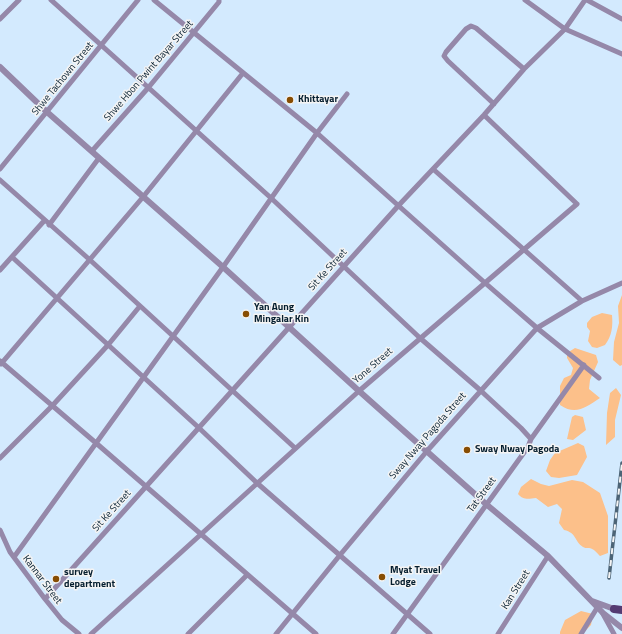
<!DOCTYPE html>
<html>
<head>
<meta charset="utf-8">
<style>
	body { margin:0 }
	canvas { display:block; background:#d3eafe }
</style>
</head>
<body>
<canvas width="622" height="634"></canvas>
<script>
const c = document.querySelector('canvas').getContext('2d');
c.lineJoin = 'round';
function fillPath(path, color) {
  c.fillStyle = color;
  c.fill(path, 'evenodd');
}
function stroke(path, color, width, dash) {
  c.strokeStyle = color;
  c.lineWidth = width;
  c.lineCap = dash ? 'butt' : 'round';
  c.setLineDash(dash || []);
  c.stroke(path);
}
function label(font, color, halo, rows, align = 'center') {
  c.font = font + ' "Titillium Web",sans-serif';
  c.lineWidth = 3;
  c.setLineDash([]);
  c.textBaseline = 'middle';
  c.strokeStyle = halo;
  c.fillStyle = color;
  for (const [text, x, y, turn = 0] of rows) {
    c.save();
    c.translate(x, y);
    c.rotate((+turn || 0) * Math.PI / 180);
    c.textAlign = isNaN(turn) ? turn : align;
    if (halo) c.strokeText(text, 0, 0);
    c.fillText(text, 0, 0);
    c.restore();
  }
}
fillPath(new Path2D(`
	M622,295V365L620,366L613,360L614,342L619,323L618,306Z
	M602,313L612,315C613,326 612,336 605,345L597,348L592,347L588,341L590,331L587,327V323L592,317Z
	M575,348L596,355L598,362L590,380L589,389L600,398C586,407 576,416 560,405V386L564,378L571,375L573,368L567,358V353Z
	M616,388L621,395L615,420V437L606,445L607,413L610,393Z
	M575,415L583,417L586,430L573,440L567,439L572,417Z
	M578,443L584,446L587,457L577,475L559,478L551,477L546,471L550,460L555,453Z
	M531,479L541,484L549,486L572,480L583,482L600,493L608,516V553L600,556C598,554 595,550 592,549C590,547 586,549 583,547C574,541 577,533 564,530L559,523L562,509L557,504L548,507L536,498C528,499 523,500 518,494L521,487Z
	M581,611L593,614L591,625L582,634H560V632L565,620Z`), '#fcc08a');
stroke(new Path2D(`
	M51,0L271,198L420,338L480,390L521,428L531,439
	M154,0L317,133L484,282L537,328L599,378
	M525,0L565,29L622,54
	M587,0L622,19
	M0,19L19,0
	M494,104L448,61L444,56L446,52L466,29L471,26L476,28L524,69
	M92,151L148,88L219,2V0
	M0,169L138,0
	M433,169L582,301
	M0,180L90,260L295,448
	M49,225L99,158
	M12,257L198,427L257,483L430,634
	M0,270L44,221
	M0,361L96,443L316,634
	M1,364L143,197L243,73
	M0,458L52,406L108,345L140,306
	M0,530L10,552L45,599L62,620L79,634
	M14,557L223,267L317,133L347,94
	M45,599L399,205L484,115L524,69L565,29L585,0
	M603,614L614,634
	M91,634L359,391L577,204L484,115
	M188,634L247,575
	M276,634L340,555L427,451L537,328L582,301L622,283
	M393,634L528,447L531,439L584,365
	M498,634L548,556
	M581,634L597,608`), '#9588a9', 5);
stroke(new Path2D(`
	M0,67L47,112L223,267L359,391L486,504L548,556L603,613L622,628
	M592,601L617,610`), '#9588a9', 6);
stroke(new Path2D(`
	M614,609L622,610`), '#543b73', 8);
const rail = new Path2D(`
	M609,578L622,463`);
stroke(rail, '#4c6476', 3.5);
stroke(rail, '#f4f4f4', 2, [6]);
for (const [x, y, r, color] of [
	[290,100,4,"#874d03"],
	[246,314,4,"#874d03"],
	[467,450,4,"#874d03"],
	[382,577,4,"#874d03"],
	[56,579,4,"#874d03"]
]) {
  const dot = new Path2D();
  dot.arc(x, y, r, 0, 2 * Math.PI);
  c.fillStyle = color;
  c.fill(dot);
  stroke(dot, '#f4f4f4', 1.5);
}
label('10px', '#051e2f', '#f4f4f4', [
	["Shwe Hbon Pwint Bayar Street",149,71,-49],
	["Shwe Tachown Street",63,79,-51],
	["Sit Ke Street",328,270,-48],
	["Yone Street",373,366,-41],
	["Sway Nway Pagoda Street",428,436,-49],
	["Tat Street",482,495,-54],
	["Sit Ke Street",112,511,-48],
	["Kannar Street",42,580,53],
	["Kan Street",516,590,-58]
]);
label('bold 10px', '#051e2f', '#f4f4f4', [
	["Khittayar",298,100],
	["Yan Aung",254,308],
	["Mingalar Kin",254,320],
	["Sway Nway Pagoda",475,450],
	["Myat Travel",390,571],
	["Lodge",390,583],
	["survey",64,573],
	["department",64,585]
], 'left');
</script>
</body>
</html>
